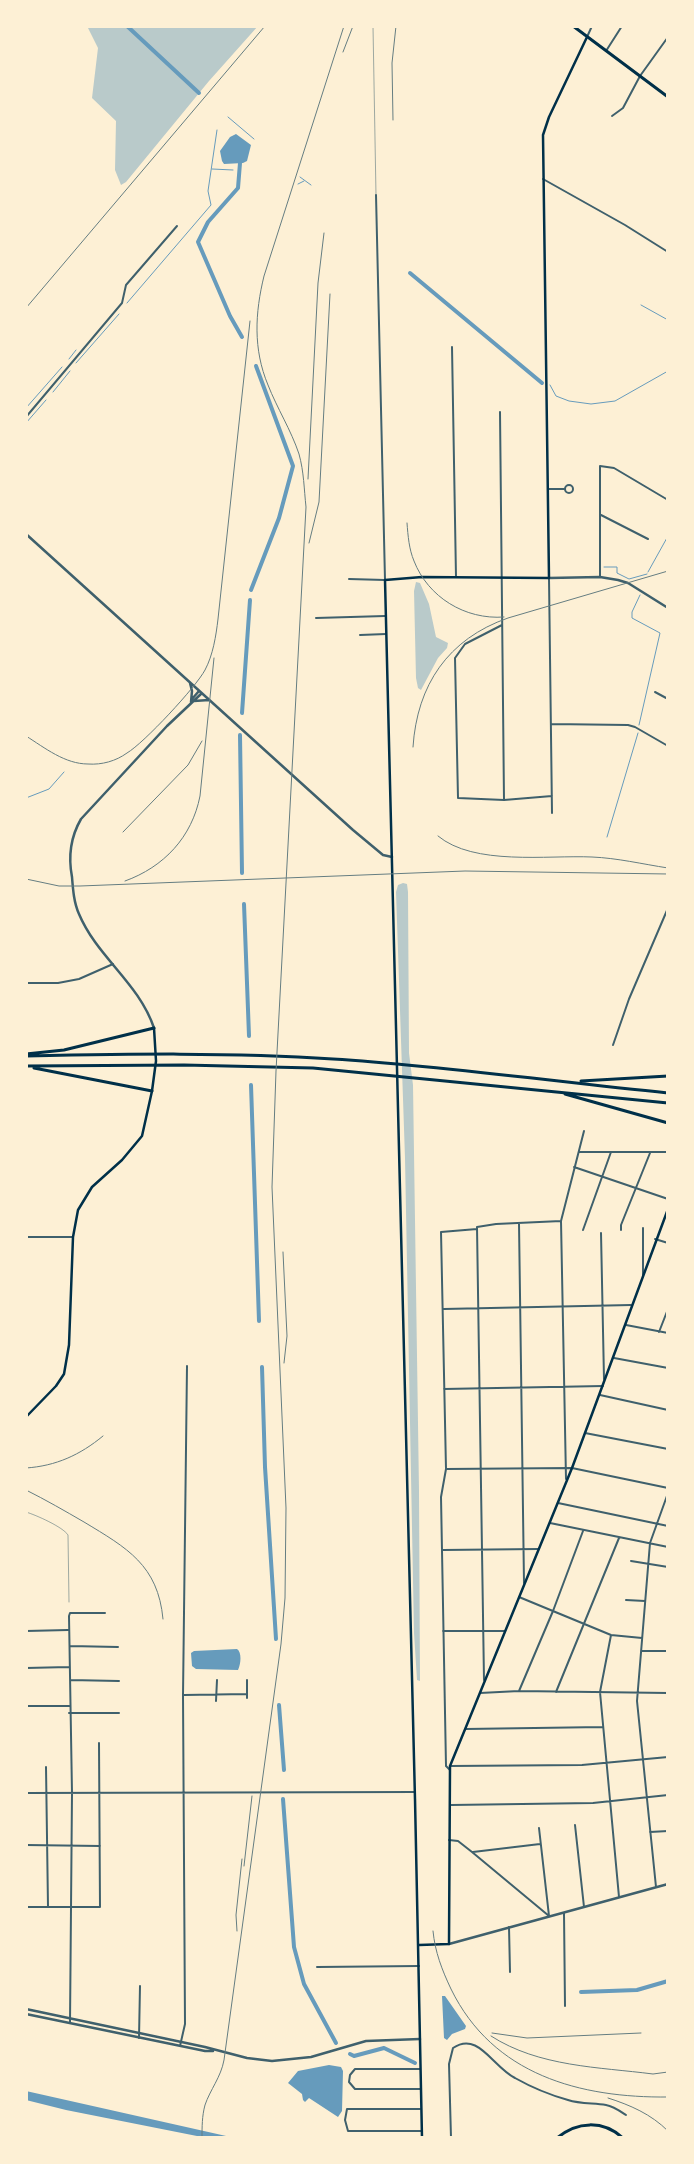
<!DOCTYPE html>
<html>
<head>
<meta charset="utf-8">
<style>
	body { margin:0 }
	#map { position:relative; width:694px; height:2164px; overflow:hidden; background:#fdf0d5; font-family:Inter,sans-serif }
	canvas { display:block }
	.frame { position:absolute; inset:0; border:28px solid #fdf0d5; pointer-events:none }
</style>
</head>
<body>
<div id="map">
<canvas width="694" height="2164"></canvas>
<div class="frame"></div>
</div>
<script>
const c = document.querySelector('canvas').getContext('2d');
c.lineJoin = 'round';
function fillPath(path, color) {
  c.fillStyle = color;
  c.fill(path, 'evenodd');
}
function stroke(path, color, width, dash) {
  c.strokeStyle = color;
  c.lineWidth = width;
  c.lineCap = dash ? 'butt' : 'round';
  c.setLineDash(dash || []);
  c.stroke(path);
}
fillPath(new Path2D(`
	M87,26H258L209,81L126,182L121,185L115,170L116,121L92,98L98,48Z
	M416,582L420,583L429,604L436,637L448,643L447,648L438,658L421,690L418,688L416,678L414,591Z
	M403,883L407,884L408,892L409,1053L413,1085L419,1491L420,1681L417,1680L414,1633L405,1158L396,892L398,885Z`), '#b9caca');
fillPath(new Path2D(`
	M236,134L251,145L247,161L243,163L224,164L222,161L220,151L230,137Z
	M237,1649C242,1652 241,1664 238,1670L196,1669L192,1666L191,1653L194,1651Z
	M442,1996H445L466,2026L465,2029L452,2034L447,2040L444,2038Z
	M329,2065L341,2067L343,2071L342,2111L338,2117L309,2098L305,2102L303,2100L302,2094L288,2083L298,2071Z
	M26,2091L235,2138H207L66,2110L26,2100Z`), '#669bbc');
stroke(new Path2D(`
	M228,117L254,139
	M212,169L233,170
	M300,177L311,185
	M298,184L304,181
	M127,303L211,205L208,191L217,130
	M641,305L668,320
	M69,359L76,350
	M76,363L119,314
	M550,385L556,396L569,401L591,404L615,401L668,371
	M53,392L70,371
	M26,408L62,367
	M26,423L46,400
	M604,567H617V573L629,579L647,574
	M648,572L668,536
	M639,725L660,633L632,618V612L640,595
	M26,798L49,789L64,772
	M607,837L638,733`), '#669bbc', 1);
stroke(new Path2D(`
	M127,26L199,93
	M240,163L238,188L208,222L198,242L230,316L242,337
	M410,273L542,383
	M251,590L279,518L293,466L256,366
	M242,713L250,600
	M240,735L242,873
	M244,904L249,1036
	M251,1085L259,1321
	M262,1367L265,1467L276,1639
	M279,1705L284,1770
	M283,1799L294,1947L304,1984L336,2043
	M581,1992L637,1990L668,1981
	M350,2054L354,2056L384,2048L415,2063`), '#669bbc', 4);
stroke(new Path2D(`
	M373,26L376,195
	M26,1512C36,1515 63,1527 68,1535L69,1602`), '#3f606c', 0.5);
stroke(new Path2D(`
	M587,37L592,26
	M606,51L622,26
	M612,116L623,108L640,76L668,37
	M543,179L625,225L668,252
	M452,347L456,577
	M500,412L504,800
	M26,417L122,303L126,285L177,226
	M565 489a4 4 0 1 1 8 0a4 4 0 1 1-8 0Z
	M548,489H565
	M601,515L648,539
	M600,577V466L614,468L668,500
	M549,578L552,813
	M349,579L385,580L376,195
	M316,618L385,616
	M502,625L465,644L455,658L458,798L504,800L552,796
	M360,635L386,634
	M655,692L668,699
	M551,724L628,725L635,727L668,746
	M26,983H58L79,979L113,964
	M613,1045L629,999L668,908
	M579,1152H668
	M574,1167L668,1199
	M519,1223L524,1583
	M583,1230L611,1152
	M621,1230V1225L650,1153
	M601,1233L604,1379
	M26,1237H73
	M655,1239L668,1243
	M643,1275V1228
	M444,1309L631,1305
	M626,1325L668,1333
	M659,1332L668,1309
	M614,1358L668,1368
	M444,1389L603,1386
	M600,1395L668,1410
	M585,1433L668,1449
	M446,1469L572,1468L668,1488
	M566,1479L561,1221L584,1131
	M558,1503L668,1526
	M550,1523L668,1547
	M443,1550L538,1549
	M631,1561L668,1567
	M519,1597L611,1635L642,1638
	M626,1600L645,1601
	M26,1631L68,1630
	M443,1631H505
	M611,1635L600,1692L619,1897
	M70,1646L118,1647
	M641,1651H668
	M26,1668L69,1667
	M70,1680L119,1681
	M247,1680V1698
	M484,1680L477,1227L496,1224L561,1221
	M519,1691L553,1611L583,1531
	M556,1692L619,1538
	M480,1693L519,1691L668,1693
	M184,1695L247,1694
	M216,1701L217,1680
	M26,1706H69
	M69,1713H119
	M466,1729L603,1727
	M450,1766L582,1765L668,1757
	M46,1767L48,1907
	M450,1770L446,1766L441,1497L446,1469L441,1232L477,1229
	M26,1793L415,1792
	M451,1805L593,1803L668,1795
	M575,1825L584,1907
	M539,1828L549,1916
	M650,1832L668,1831
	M449,1840L458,1841L472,1852L549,1916
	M26,1845L100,1846
	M473,1852L540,1844
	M656,1887L637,1701L650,1543L668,1493
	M26,1907H100L99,1743
	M564,1913L565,2006
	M509,1927L510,1972
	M317,1967L419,1966
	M70,2023L72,1793L69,1616L70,1613H105
	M139,2038L140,1986
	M180,2046L185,2024L183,1695L187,1366
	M420,2069H355L350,2075L349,2082L355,2089H421
	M420,2109H347L345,2120L348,2131H422
	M451,2138L449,2064L453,2048C478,2031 492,2066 515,2078C531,2087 550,2095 568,2100C580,2104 593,2103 606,2105C613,2106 620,2111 626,2115`), '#3f606c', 2);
stroke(new Path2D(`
	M26,534L353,830L383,855L392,857
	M549,578L600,577L618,580L628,583L668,608
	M190,683L192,691L191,702
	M192,699L199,691
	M194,701L209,700
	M154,1028C139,983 97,957 79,914C74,903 73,890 72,877C68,856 70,838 81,819L167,726L202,693
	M449,1944L668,1884
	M26,2009L205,2047L247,2058L272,2061L311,2057L366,2041L420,2039
	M26,2014L205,2051H213`), '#3f606c', 2.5);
stroke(new Path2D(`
	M26,1417L56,1386L64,1374L69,1345L73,1237L78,1210L92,1187L122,1160L142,1136L152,1091L156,1061L154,1028
	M419,1945L449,1944L450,1766L572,1468L668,1209
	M422,2138L415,1799L385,580L422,577L549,578L543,135L549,117L587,37`), '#003049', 2.5);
stroke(new Path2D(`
	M573,26L668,97`), '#003049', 3);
stroke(new Path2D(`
	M26,1054L64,1050L154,1028
	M26,1056C128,1054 231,1052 333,1059C445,1066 556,1082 668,1093
	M26,1066L184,1065L313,1068L668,1103
	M34,1068L152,1091
	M581,1081L668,1076
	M565,1094L668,1123
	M557,2138C577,2121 603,2120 623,2138`), '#003049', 3);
stroke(new Path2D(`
	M387,26V27
	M343,52L353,26
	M393,120L392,63L396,26
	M26,308L265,26
	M308,479L318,283L324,233
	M407,523C408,536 409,549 414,561C428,597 465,620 504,617
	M309,543L319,502L330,294
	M26,736C45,748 65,764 88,764C102,765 116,761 127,753C144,743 196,687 205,670C213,655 216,636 218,619L250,321
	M413,747C417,685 448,639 508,618L668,571
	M123,832L188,765L202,741
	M438,836C474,866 547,855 592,857C617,858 642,864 668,868
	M26,879L59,886H80L465,871L668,874
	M125,881C164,867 192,837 200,796L214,658
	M283,1252L287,1336L284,1363
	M26,1468C56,1466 80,1455 103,1436
	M26,1490C46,1500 65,1511 84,1522C127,1548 158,1565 163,1619
	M244,1866L252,1796
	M237,1931L236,1915L242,1859
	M433,1931C435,1952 442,1970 451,1989C493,2075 580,2098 668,2097
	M492,2033L527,2038L641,2033
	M491,2036C539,2067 599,2067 653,2074L668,2072
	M608,2098C630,2105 651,2114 668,2131
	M202,2138C202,2127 202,2116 205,2105C210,2090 221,2077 224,2060L281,1644L285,1598L286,1508L272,1187L276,1071L306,507C304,489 304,472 299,454C291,430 277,408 268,385C253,349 255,313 264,276L344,26`), '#657d81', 1);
</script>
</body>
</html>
